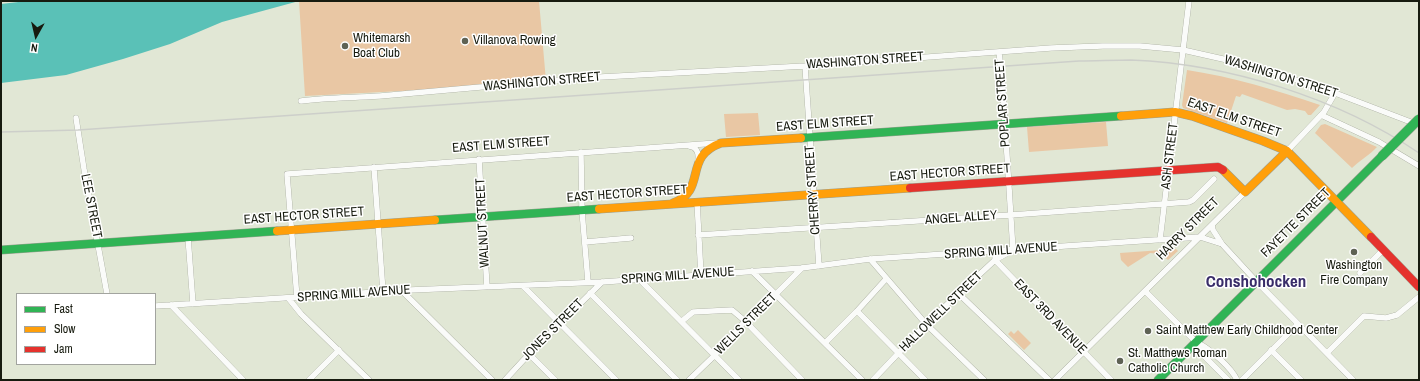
<!DOCTYPE html>
<html>
<head>
<meta charset="utf-8">
<style>
	body { margin:0 }
	#map { position:relative; width:1420px; height:381px; overflow:hidden; background:#e1e7d5; font-family:"Archivo Narrow",sans-serif }
	canvas { display:block }
	.frame { position:absolute; inset:0; border:2px solid #171b0f; pointer-events:none }
	.legend { position:absolute; left:16px; top:293px; width:140px; height:72px; box-sizing:border-box; background:#fff; border:1px solid #a2a49f; margin:0; padding:5px 7px; list-style:none; font-size:12px; color:#171b0f }
	.legend li { display:flex; align-items:center; gap:8px; height:20px }
	.legend b { width:20px; border:1px solid #a2a49f }
	.north { position:absolute; left:16px; top:16px; width:40px; height:40px; -webkit-text-stroke:3px #fff; paint-order:stroke; rotate:188deg; font-size:11px; font-weight:700; line-height:16px; text-align:center; color:#171b0f }
	.north::after { content:''; display:block; margin:auto; width:14px; height:18px; background:#171b0f; clip-path:polygon(50% 0,100% 100%,50% 72%,0 100%) }
</style>
</head>
<body>
<div id="map">
<canvas width="1420" height="381"></canvas>
<div class="frame"></div>
<ul class="legend">
<li><b style="height:5px;background:#30b455"></b>Fast</li>
<li><b style="height:5px;background:#ff9f0a"></b>Slow</li>
<li><b style="height:5px;background:#e5322d"></b>Jam</li>
</ul>
<div class="north">N</div>
</div>
<script>
const c = document.querySelector('canvas').getContext('2d');
c.lineJoin = 'round';
function fillPath(path, color) {
  c.fillStyle = color;
  c.fill(path, 'evenodd');
}
function stroke(path, color, width, dash) {
  c.strokeStyle = color;
  c.lineWidth = width;
  c.lineCap = dash ? 'butt' : 'round';
  c.setLineDash(dash || []);
  c.stroke(path);
}
function label(font, color, halo, rows, align = 'center') {
  c.font = font + ' "Archivo Narrow",sans-serif';
  c.lineWidth = 3;
  c.setLineDash([]);
  c.textBaseline = 'middle';
  c.strokeStyle = halo;
  c.fillStyle = color;
  for (const [text, x, y, turn = 0] of rows) {
    c.save();
    c.translate(x, y);
    c.rotate((+turn || 0) * Math.PI / 180);
    c.textAlign = isNaN(turn) ? turn : align;
    if (halo) c.strokeText(text, 0, 0);
    c.fillText(text, 0, 0);
    c.restore();
  }
}
fillPath(new Path2D(`
	M299,1H539L546,81L498,86L305,96Z
	M1187,70C1233,77 1276,90 1320,105L1311,115H1308L1305,111L1295,109L1287,110L1242,94L1240,97L1236,96L1227,123L1183,108L1182,105Z
	M758,113L760,135L726,137L724,114Z
	M1106,122L1108,146L1029,152L1027,127Z
	M1325,124L1377,147C1370,155 1360,160 1352,168L1315,133L1321,125Z
	M1176,249L1178,251L1168,260L1161,254L1150,253L1128,267L1121,260L1120,253Z
	M1018,330L1031,343L1024,350L1008,334L1011,331L1014,334Z`), '#e9c7a4');
fillPath(new Path2D(`
	M27,1H299L222,22L170,44L123,59L66,75L1,83V4Z`), '#5ac1b7');
const street = new Path2D(`
	M805,66L819,266
	M301,101C327,97 354,98 380,96L582,78L805,66L1051,48L1103,46H1140L1183,50L1254,66L1335,93L1416,124
	M1321,115L1379,142L1419,166
	M76,118L84,169L107,294
	M689,146C697,147 699,153 698,160
	M1287,151L1324,112L1335,93
	M581,152L582,211L588,282
	M479,159L487,287
	M374,167L383,292
	M697,202L701,275
	M1212,225L1213,230L1222,244
	M698,235L1011,215L1189,202L1193,200L1214,179
	M188,237L193,304
	M1160,240L1189,1
	M585,242L631,238
	M995,257V260L1111,380
	M870,259L926,324L984,380
	M752,271L862,380
	M1360,273L1383,250
	M639,279L739,380
	M523,286L616,380
	M402,291L492,380
	M1145,291L1196,342L1204,356L1228,380
	M590,293L677,380
	M959,294L1049,380
	M297,298L287,174L717,143
	M289,299L301,314L369,380
	M171,305L243,380
	M155,306L410,290L602,282L802,268L870,259L1200,237L1222,244L1256,281L1353,380
	M857,311L925,380
	M682,321L693,312L732,310L745,321L802,380
	M825,343L857,311L886,279
	M1198,343C1211,350 1231,367 1237,380
	M1271,350L1301,380
	M1327,353L1364,316L1386,318L1397,315L1419,297
	M529,354L555,380
	M309,380L339,350
	M505,380L529,354L602,282
	M689,380L714,356L745,321L776,294L802,268
	M873,380L926,324L995,260L1013,250L1002,77L999,52
	M1055,380L1245,192
	M1242,380L1298,324`);
const fast = new Path2D(`
	M801,138L1121,116
	M435,220L599,209
	M1,250L277,231
	M1158,380L1382,156`);
const slow = new Path2D(`
	M1121,116L1175,112L1192,116L1263,141L1287,151L1371,237
	M1223,170L1245,192L1287,151
	M673,203C708,190 682,157 721,143L801,138
	M599,209L910,188
	M277,231L435,220`);
const jam = new Path2D(`
	M910,188L1218,167L1223,170
	M1371,237L1419,287`);
stroke(street, '#9b9f91', 6);
stroke(fast, '#9b9f91', 9);
stroke(slow, '#9b9f91', 9);
stroke(jam, '#9b9f91', 9);
stroke(street, '#fafbf9', 5.5);
stroke(fast, '#30b455', 8);
stroke(slow, '#ff9f0a', 8);
stroke(jam, '#e5322d', 8);
stroke(new Path2D(`
	M1,132L78,130L1079,61C1096,61 1113,60 1131,60C1229,64 1338,98 1419,153`), '#cdcfca', 1.5);
const fastBridge = new Path2D(`
	M1382,156L1419,119`);
stroke(fastBridge, '#9b9f91', 10, []);
stroke(fastBridge, '#30b455', 9);
for (const [x, y, r, color] of [
	[465,41,4,"#5e6254"],
	[345,46,4,"#5e6254"],
	[1354,252,4,"#5e6254"],
	[1148,331,4,"#5e6254"],
	[1120,361,4,"#5e6254"]
]) {
  const dot = new Path2D();
  dot.arc(x, y, r, 0, 2 * Math.PI);
  c.fillStyle = color;
  c.fill(dot);
  stroke(dot, '#fff', 1.5);
}
label('13px', '#171b0f', '#fff', [
	["Whitemarsh",353,39],
	["Boat Club",353,54],
	["Villanova Rowing",473,41],
	["Washington",1354,266,"center"],
	["Fire Company",1354,281,"center"],
	["Saint Matthew Early Childhood Center",1156,331],
	["St. Matthews Roman",1128,354],
	["Catholic Church",1128,369]
], 'left');
label('13px', '#171b0f', '#fff', [
	["WASHINGTON STREET",865,61,-4],
	["WASHINGTON STREET",1281,77,17],
	["WASHINGTON STREET",542,82,-5],
	["POPLAR STREET",1003,103,-94],
	["EAST ELM STREET",1234,118,19],
	["EAST ELM STREET",825,124,-4],
	["EAST ELM STREET",501,145,-4],
	["ASH STREET",1170,156,-83],
	["EAST HECTOR STREET",950,173,-4],
	["CHERRY STREET",813,190,-94],
	["EAST HECTOR STREET",627,194,-4],
	["LEE STREET",91,206,79],
	["EAST HECTOR STREET",304,216,-4],
	["ANGEL ALLEY",961,218,-4],
	["WALNUT STREET",483,223,-93],
	["FAYETTE STREET",1296,223,-45],
	["HARRY STREET",1188,229,-45],
	["SPRING MILL AVENUE",1001,251,-4],
	["SPRING MILL AVENUE",678,276,-4],
	["SPRING MILL AVENUE",354,294,-4],
	["HALLOWELL STREET",941,312,-44],
	["EAST 3RD AVENUE",1050,317,46],
	["WELLS STREET",746,324,-45],
	["JONES STREET",553,330,-45]
]);
label('bold 17px', '#392d69', '#fff', [
	["Conshohocken",1256,282]
]);
</script>
</body>
</html>
